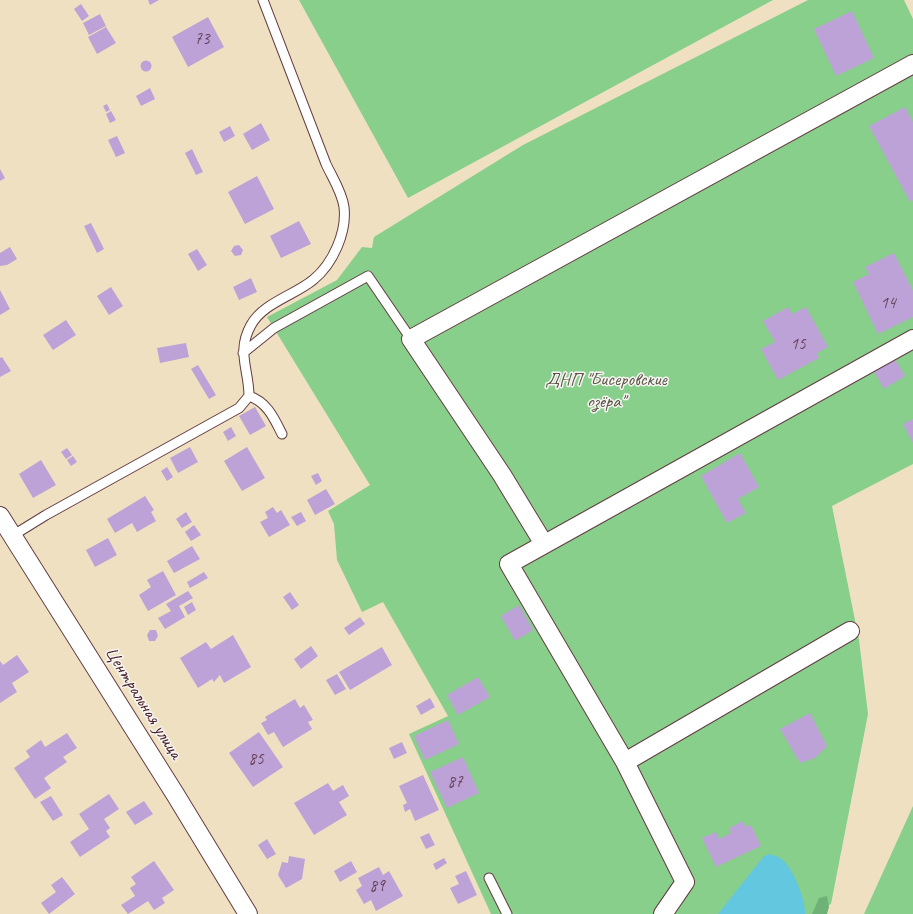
<!DOCTYPE html>
<html>
<head>
<meta charset="utf-8">
<style>
	body { margin:0 }
	canvas { display:block; background:#efe0c1 }
</style>
</head>
<body>
<canvas width="913" height="914"></canvas>
<script>
const c = document.querySelector('canvas').getContext('2d');
c.lineJoin = 'round';
function fillPath(path, color) {
  c.fillStyle = color;
  c.fill(path, 'evenodd');
}
function stroke(path, color, width, dash) {
  c.strokeStyle = color;
  c.lineWidth = width;
  c.lineCap = dash ? 'butt' : 'round';
  c.setLineDash(dash || []);
  c.stroke(path);
}
function label(font, color, halo, rows, align = 'center') {
  c.font = font + ' Caveat,sans-serif';
  c.lineWidth = 3;
  c.setLineDash([]);
  c.textBaseline = 'middle';
  c.strokeStyle = halo;
  c.fillStyle = color;
  for (const [text, x, y, turn = 0] of rows) {
    c.save();
    c.translate(x, y);
    c.rotate((+turn || 0) * Math.PI / 180);
    c.textAlign = isNaN(turn) ? turn : align;
    if (halo) c.strokeText(text, 0, 0);
    c.fillText(text, 0, 0);
    c.restore();
  }
}
fillPath(new Path2D(`
	M299,0H773L408,198Z
	M808,0H904L913,19V464L832,506L859,640L868,714L831,904L812,914H491L409,734L448,716L383,602L362,612L337,560L334,524L328,511L370,485L267,317L337,280L362,247L372,248L374,237L523,145Z
	M913,806V914H864Z`), '#88cf8b');
fillPath(new Path2D(`
	M827,896L829,907L827,914H812L819,898Z`), '#6eb277');
fillPath(new Path2D(`
	M771,854C774,856 777,856 780,858C792,865 806,900 805,914H718L764,856Z`), '#62c7df');
fillPath(new Path2D(`
	M148,0H159L150,5Z
	M81,4L89,16L82,21L74,9Z
	M852,11L874,58L836,76L814,29Z
	M100,14L106,26L89,35L83,23Z
	M208,17L224,47L188,67L172,37Z
	M106,27L116,43L97,54L88,37Z
	M140.5 66a5.5 5.5 0 1 1 11 0a5.5 5.5 0 1 1-11 0Z
	M150,88L155,99L141,106L136,96Z
	M107,104L110,110L106,112L103,106Z
	M905,107L913,122V200L910,202L869,126Z
	M111,111L116,120L110,123L106,114Z
	M261,123L270,140L252,150L243,134Z
	M230,126L235,136L224,142L219,132Z
	M117,136L125,153L116,157L108,140Z
	M192,149L203,172L196,175L185,153Z
	M0,169L5,178L0,181Z
	M257,176L274,209L245,224L228,192Z
	M299,221L311,244L281,258L270,236Z
	M91,223L104,249L97,253L84,226Z
	M239,245L243,250L241,255L235,256L231,251L234,246Z
	M10,247L17,259L7,265L0,266V253Z
	M197,249L207,265L198,271L188,254Z
	M894,253L913,291V317L878,334L853,282L869,274L865,267Z
	M251,278L257,292L239,300L233,287Z
	M111,287L123,306L109,315L97,296Z
	M0,290L10,309L0,315Z
	M788,307L792,314L806,307L828,347L817,353L819,358L778,380L761,349L775,342L763,321Z
	M66,320L76,335L53,350L43,335Z
	M186,343L189,357L160,363L157,348Z
	M893,356L905,376L884,389L872,368Z
	M2,357L11,371L0,377V358Z
	M198,365L216,395L209,399L191,369Z
	M255,407L266,426L250,435L239,416Z
	M913,419V443L903,424Z
	M231,427L236,436L228,441L223,432Z
	M190,447L198,462L178,473L170,458Z
	M247,447L265,478L242,491L224,461Z
	M67,448L72,455L66,459L61,452Z
	M740,453L759,487L738,499L746,513L727,523L701,476Z
	M73,456L77,462L71,466L67,460Z
	M41,460L56,485L33,498L19,474Z
	M167,467L173,477L167,481L161,471Z
	M318,473L322,481L316,485L311,476Z
	M326,489L335,504L315,515L307,500Z
	M145,496L154,510L151,512L156,521L137,532L132,523L115,533L107,519Z
	M273,507L277,513L281,510L290,525L269,537L260,522L268,518L265,512Z
	M186,512L192,522L182,528L176,519Z
	M301,512L306,521L297,526L291,517Z
	M194,525L201,535L191,541L185,532Z
	M108,538L117,555L95,567L86,550Z
	M192,546L200,559L174,573L167,561Z
	M163,571L176,595L148,611L139,595L151,587L147,580Z
	M204,572L208,578L190,588L187,582Z
	M188,591L193,598L179,606L185,617L165,629L158,618L171,611L166,604Z
	M290,592L299,605L292,610L283,597Z
	M192,602L196,610L188,615L184,607Z
	M519,605L533,630L515,641L501,616Z
	M360,617L365,624L349,635L344,628Z
	M150,630H156L158,636L155,641H149L147,635Z
	M233,635L251,667L224,683L220,675L214,682L212,679L198,688L180,658L206,642L211,649Z
	M311,646L318,656L301,669L294,659Z
	M382,647L392,665L350,690L339,672Z
	M17,655L29,672L12,683L17,692L0,703V661L3,665Z
	M337,674L346,689L335,695L326,680Z
	M478,677L490,697L458,715L447,695Z
	M430,698L435,707L421,715L416,706Z
	M295,699L300,708L304,705L313,720L308,722L312,729L283,747L274,732L268,735L261,723L267,720L265,717Z
	M810,713L827,746L815,758L800,763L780,729Z
	M448,720L459,744L425,760L414,736Z
	M259,732L283,767L253,787L229,753Z
	M67,733L77,748L63,757L67,762L44,778L51,788L35,799L14,768L30,757L26,751L41,740L45,747Z
	M402,742L407,753L394,759L389,748Z
	M463,757L479,793L447,808L430,772Z
	M423,775L439,810L415,821L410,809L405,812L403,805L407,803L399,786Z
	M328,783L333,791L343,785L349,796L339,802L347,815L314,835L294,803Z
	M109,794L119,809L104,819L110,828L106,831L110,837L80,857L70,842L89,829L79,814Z
	M51,796L63,815L53,821L40,802Z
	M144,801L153,814L135,825L126,812Z
	M743,821L746,827L751,825L761,846L716,867L702,838L716,832L719,839L731,833L729,828Z
	M429,833L435,845L426,849L420,837Z
	M267,839L276,854L267,859L258,845Z
	M289,856L305,859L302,879L286,888L278,875L282,862L288,863Z
	M444,858L447,863L436,870L433,864Z
	M154,861L174,890L162,898L165,903L154,910L148,901L128,914L121,905L135,896L130,888L136,884L131,877Z
	M351,861L357,872L340,882L334,871Z
	M379,867L383,875L389,871L403,896L376,911L371,900L364,904L356,890L362,886L358,878Z
	M466,871L477,895L458,904L450,888L459,884L455,876Z
	M62,877L75,894L49,914L41,903L56,892L51,885Z`), '#bda2d7');
const lane = new Path2D(`
	M243,353L274,328L368,276L411,339
	M249,396C267,402 274,418 282,434
	M12,536L46,515L239,408L249,396C249,369 236,352 251,325C263,303 295,295 313,280C333,264 347,232 344,207C342,192 332,177 326,164L263,0
	M489,878L507,914`);
const street = new Path2D(`
	M0,516L175,794L248,914
	M544,544L502,475L411,339L913,64
	M625,762L850,631
	M663,914L685,882L625,762L509,564L913,339`);
stroke(lane, '#633c42', 11);
stroke(street, '#633c42', 20);
stroke(lane, '#fff', 9);
stroke(street, '#fff', 18);
label('17px', '#674056', null, [
	["73",202,40],
	["14",888,304],
	["15",798,345],
	["85",256,760],
	["87",455,783],
	["89",377,887]
]);
label('19px', '#5d5448', '#f6f6f2', [
	["ДНП \"Бисеровские",606,380],
	["озёра\"",606,402]
]);
label('19px', '#4a1f2b', '#f6f6f2', [
	["Центральная улица",143,703,58]
]);
</script>
</body>
</html>
